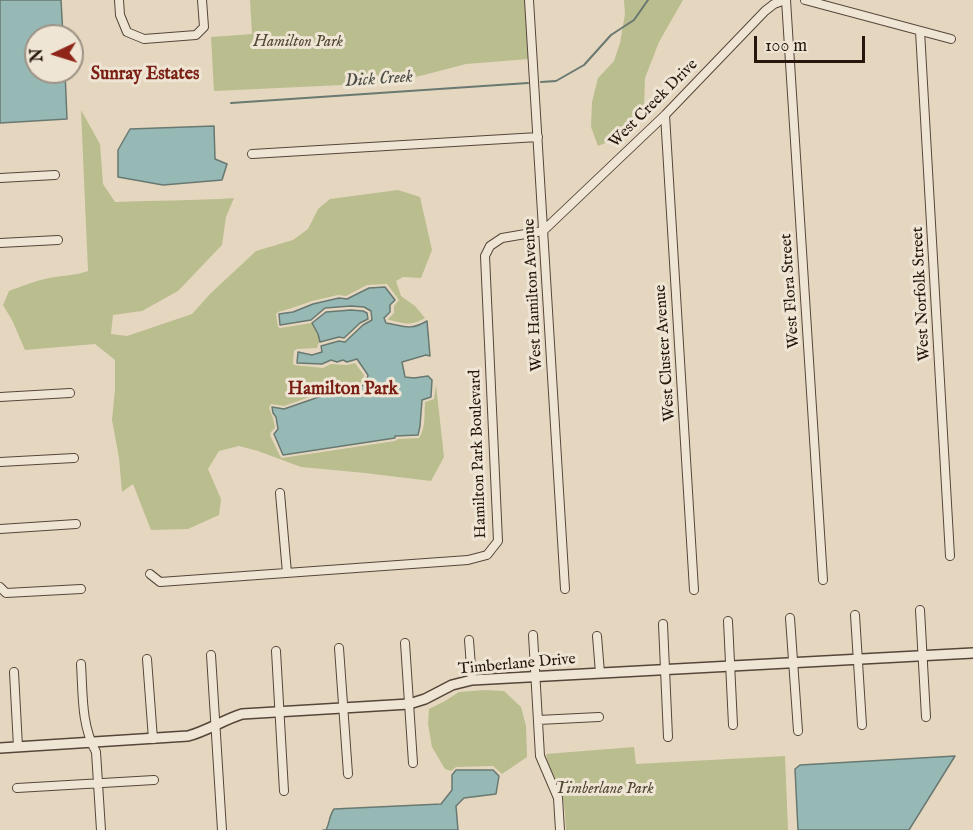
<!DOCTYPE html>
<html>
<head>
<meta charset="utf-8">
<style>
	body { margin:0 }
	#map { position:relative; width:973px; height:830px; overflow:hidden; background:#e5d7bf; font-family:"IM FELL English",serif }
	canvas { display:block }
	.north { position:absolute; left:24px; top:24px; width:60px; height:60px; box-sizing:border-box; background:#eee5d5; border:2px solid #9e9285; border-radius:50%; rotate:266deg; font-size:16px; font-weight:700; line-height:24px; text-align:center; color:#26160c }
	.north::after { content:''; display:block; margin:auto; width:21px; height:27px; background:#8f2418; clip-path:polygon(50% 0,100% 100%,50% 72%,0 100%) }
	.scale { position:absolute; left:754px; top:36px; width:111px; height:27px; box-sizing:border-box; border:3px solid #26160c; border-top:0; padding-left:8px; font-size:18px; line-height:21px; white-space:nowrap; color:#26160c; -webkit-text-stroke:4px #eee5d5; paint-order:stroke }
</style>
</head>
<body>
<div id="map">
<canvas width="973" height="830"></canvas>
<div class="north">N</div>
<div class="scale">100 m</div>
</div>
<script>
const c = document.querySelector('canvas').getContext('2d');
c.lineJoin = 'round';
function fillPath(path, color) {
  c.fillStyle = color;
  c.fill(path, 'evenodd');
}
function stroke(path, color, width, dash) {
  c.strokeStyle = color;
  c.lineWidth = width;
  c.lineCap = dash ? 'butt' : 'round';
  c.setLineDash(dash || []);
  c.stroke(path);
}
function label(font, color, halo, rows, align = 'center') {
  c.font = font + ' "IM FELL English",serif';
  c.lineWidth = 6;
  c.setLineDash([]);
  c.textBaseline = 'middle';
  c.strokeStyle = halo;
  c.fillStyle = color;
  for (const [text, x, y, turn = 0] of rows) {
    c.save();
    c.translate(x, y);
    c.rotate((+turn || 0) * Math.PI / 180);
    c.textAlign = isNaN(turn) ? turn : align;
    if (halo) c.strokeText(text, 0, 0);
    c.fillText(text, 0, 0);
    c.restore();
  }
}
fillPath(new Path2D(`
	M250,0H525L529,59L466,64L424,75L386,83L214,91L211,37L252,34Z
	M624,0H683L659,42L645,78L644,107L627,134L598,146L591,127L592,102L598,78L614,61L620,43L625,14Z
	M81,110L100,144L103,184L115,202C155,200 195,201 234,198L226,217L222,245L178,291L142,311L113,315L111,334L127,336L192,314L210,294L256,251L293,240L308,229L318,209L330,199L398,190L420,197L432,250L421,278L403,277L396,281L401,296L415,306L425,318C410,327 404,323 389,320L388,319L394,313V306L399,300L387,284L367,285L346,296L338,295L312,301L292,308L278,312L276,314L278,327L280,328L312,323L318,334L320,342L318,344L317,348L297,349L294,351L293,363L294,365L323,368L331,364L347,365L355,363L364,375L363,381L355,387L341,386L284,406L271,404L269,408L273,418L275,428L271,432L270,435L280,456L282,458L395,441L398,439L419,438C426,428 424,414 425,402L434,399L436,385L444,457L431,481L365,473L301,467L258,451L239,446L219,451L208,469L221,499L219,515L188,529L151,530L133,484L122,492L119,458L112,420L115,389V360L95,344L25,350L12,320L3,305L9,291C23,286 36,280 50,278C64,275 75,276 88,271Z
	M485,690L504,691L521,707L526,726L527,757L502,774L493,766L456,767L451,771L445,769L432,747L428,724L429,709L445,701L459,692Z
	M634,747L636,764L785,756L788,830H566C565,815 565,800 559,786C553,772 548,769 546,754Z`), '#babd8e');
const water = new Path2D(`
	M0,0H61L63,36H36V72H65L67,119L0,123Z
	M214,126L215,159L227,164L222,180L163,185L118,177V150L130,129Z
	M385,287L395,300L390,305V312L384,318L386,323C404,326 410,331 427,321L430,356L426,355L402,362L405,377L414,378L428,376L432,380L431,397L422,400L420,426L418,435L395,436V438L283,455L274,434L278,429L276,417L273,413L272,407L284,409L342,389L356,390L366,383L368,375L357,359L347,362L343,360L337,362L331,360L322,364L297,363L298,352L312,355L322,352L321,346L339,341L345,342L363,325L372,320L371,311L364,307L351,306L325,308L311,320L280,325L279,314L293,312L313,304L339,298L347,299L369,288Z
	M351,310L363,311L367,313L368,319L360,323L344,338L339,337L320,342L318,334L312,323L326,312Z
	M955,756L909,830H798L795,769L800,765Z
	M456,770H493L499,776L496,794L464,798L456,806L458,830H323H326C330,822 329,816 334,809L441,804L452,790V775Z`);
fillPath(water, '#96b9b5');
stroke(water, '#697871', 1.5);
stroke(new Path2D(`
	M541,82L556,81L584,65L611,35L634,20L648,0
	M231,103L528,83`), '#697871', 2);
const minor = new Path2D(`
	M119,0L120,15L127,32L144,39L196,35L204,27L202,0
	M529,0L565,589
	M786,0L823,580
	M805,0L951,39
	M920,31L950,556
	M665,115L694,590
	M252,154L538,137
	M0,178L55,175
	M0,243L58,240
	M0,397L70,393
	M0,462L74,458
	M280,493L287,573
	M0,529L76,524
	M150,574L160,582L468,560L487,555L498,541L485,256L490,246L502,238L543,231L665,115L765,11L774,4L785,0
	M0,587L6,593L81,589
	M920,610L926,717
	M855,615L862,725
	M790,618L798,731
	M728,621L733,725
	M663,624L668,737
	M533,635L540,756L558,798L560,830
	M597,636L600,673
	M469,640L472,680
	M405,643L413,763
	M339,648L348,774
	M276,651L284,791
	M211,655L222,830
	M147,659L153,739
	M81,664C83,694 81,725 96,752L101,830
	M14,672L18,747
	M538,720L599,717
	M17,788L154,780`);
const tertiary = new Path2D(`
	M0,748L188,736C207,731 223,720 242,714L409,704L425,699L452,685L472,680L973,653`);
stroke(minor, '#564639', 10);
stroke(tertiary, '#564639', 12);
stroke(minor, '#eee5d5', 8);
stroke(tertiary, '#eee5d5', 9);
label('italic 16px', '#524833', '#eee5d5', [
	["Hamilton Park",298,43],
	["Timberlane Park",604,790]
]);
label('16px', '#26160c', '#eee5d5', [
	["West Creek Drive",654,104,-45],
	["West Flora Street",791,291,-94],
	["West Norfolk Street",922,294,-93],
	["West Hamilton Avenue",534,295,-93],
	["West Cluster Avenue",666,353,-94],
	["Hamilton Park Boulevard",479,454,-92],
	["Timberlane Drive",517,665,-5]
]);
label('bold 18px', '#7a1f14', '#eee5d5', [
	["Sunray Estates",145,75],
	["Hamilton Park",343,390]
]);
label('italic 18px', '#4d4f47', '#eee5d5', [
	["Dick Creek",379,80,-4]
]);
</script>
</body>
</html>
